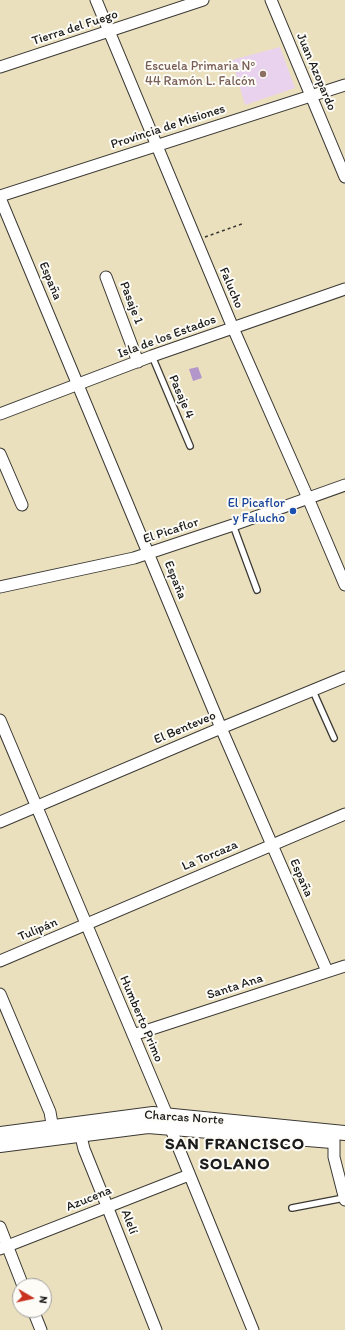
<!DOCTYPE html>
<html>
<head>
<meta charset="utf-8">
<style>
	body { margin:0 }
	#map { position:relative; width:345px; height:1330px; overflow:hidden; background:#ebe0be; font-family:Itim,sans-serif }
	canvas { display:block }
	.north { position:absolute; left:12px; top:1278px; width:40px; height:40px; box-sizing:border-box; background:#fdfcf7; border:1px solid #a3a29f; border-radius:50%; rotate:99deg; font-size:11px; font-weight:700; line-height:16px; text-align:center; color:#1c1c1c }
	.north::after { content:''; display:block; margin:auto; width:14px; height:18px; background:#c8321e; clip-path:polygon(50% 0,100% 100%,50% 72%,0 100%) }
</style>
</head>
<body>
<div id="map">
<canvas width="345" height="1330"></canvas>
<div class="north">N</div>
</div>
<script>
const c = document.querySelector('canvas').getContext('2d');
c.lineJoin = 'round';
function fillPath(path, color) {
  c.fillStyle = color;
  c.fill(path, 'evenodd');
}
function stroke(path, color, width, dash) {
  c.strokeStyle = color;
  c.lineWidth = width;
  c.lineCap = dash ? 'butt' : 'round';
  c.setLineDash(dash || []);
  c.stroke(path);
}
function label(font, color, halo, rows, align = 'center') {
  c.font = font + ' Itim,sans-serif';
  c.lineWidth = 4;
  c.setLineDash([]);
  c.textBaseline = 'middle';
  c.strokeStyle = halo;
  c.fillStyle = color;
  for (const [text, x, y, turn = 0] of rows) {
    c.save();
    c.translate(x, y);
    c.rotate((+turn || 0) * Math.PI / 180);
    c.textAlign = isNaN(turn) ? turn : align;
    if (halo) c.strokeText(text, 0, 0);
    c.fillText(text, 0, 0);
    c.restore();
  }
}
fillPath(new Path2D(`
	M280,47L295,88L245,105L232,60Z`), '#e8d2ee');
fillPath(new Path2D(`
	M198,367L202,378L193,381L189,369Z`), '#b497ca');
const service = new Path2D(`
	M152,356L190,446
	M233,525L257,590
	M313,691L334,738
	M292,1208L344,1198`);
const minor = new Path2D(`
	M96,0L233,328L308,498L345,585
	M271,0L345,177
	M0,67L203,0
	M0,196L345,85
	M0,198L221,728L327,971
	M106,277L138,362
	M0,414L152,356L345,289
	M0,454L22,505
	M0,587L134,558L233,525L345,485
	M0,720L167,1115L170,1127L253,1330
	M0,822L221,728L345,677
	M0,961L345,814
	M0,994L50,1112L54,1135
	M133,1035L345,966
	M79,1128L84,1149L107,1206L156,1330
	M334,1134V1157L345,1200
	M0,1227L23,1286
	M0,1249L189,1175
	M33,1310L41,1330`);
const tertiary = new Path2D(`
	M0,1134L153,1114L345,1133
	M0,1145L148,1126L332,1141`);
stroke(service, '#3b3934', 8);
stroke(minor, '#3b3934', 13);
stroke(tertiary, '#3b3934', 16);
stroke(new Path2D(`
	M205,237L242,224`), '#3b3934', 1.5, [3, 3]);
stroke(service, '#fff', 5.5);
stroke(minor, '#fff', 11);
stroke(tertiary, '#fff', 14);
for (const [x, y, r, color] of [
	[263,74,4,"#8d6e63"],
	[293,511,4,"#1a4fb4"]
]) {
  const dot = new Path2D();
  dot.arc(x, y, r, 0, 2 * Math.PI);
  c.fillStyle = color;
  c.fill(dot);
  stroke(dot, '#fdfcf7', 1.5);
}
label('13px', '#1c1c1c', '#fdfcf7', [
	["Tierra del Fuego",75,28,-18],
	["Juan Azopardo",316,72,67],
	["Provincia de Misiones",168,127,-18],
	["España",50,281,67],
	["Falucho",231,288,67],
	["Pasaje 1",131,303,69],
	["Isla de los Estados",167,337,-20],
	["Pasaje 4",181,397,67],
	["El Picaflor",171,531,-18],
	["España",175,580,68],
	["El Benteveo",185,728,-23],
	["La Torcaza",210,856,-23],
	["España",301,878,66],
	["Tulipán",38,930,-23],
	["Santa Ana",235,987,-18],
	["Humberto Primo",141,1019,67],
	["Charcas Norte",184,1118,4],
	["Azucena",89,1199,-22],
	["Alelí",129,1222,69]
]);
label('13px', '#785e54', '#fdfcf7', [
	["Escuela Primaria Nº",255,67],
	["44 Ramón L. Falcón",255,82]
], 'right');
label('13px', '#164399', '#fdfcf7', [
	["El Picaflor",285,504],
	["y Falucho",285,519]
], 'right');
c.letterSpacing = '1px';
label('bold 17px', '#1c1c1c', '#fdfcf7', [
	["SAN FRANCISCO",235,1145],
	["SOLANO",235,1165]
]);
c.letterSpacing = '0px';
</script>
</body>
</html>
